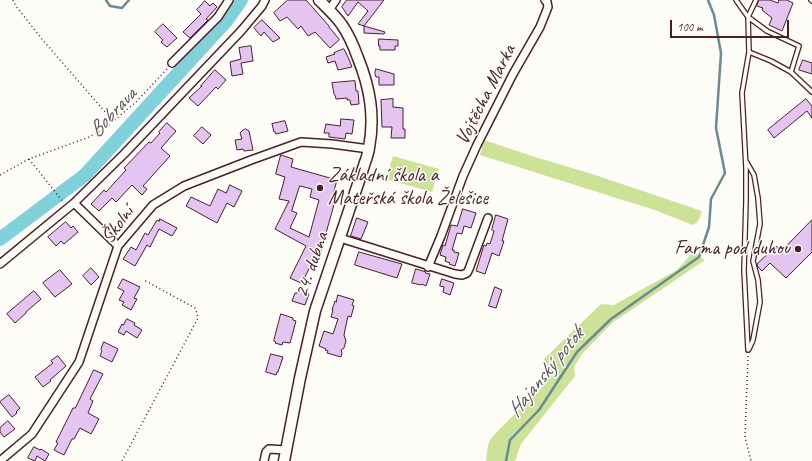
<!DOCTYPE html>
<html>
<head>
<meta charset="utf-8">
<style>
	body { margin:0 }
	#map { position:relative; width:812px; height:461px; overflow:hidden; background:#fdfcf7; font-family:Caveat,sans-serif }
	canvas { display:block }
	.scale { position:absolute; left:670px; top:20px; width:119px; height:18px; box-sizing:border-box; border:2px solid #4a1f2b; border-top:0; padding-left:5px; font-size:12px; line-height:14px; white-space:nowrap; color:#4a1f2b; -webkit-text-stroke:3px #fdfcf7; paint-order:stroke }
</style>
</head>
<body>
<div id="map">
<canvas width="812" height="461"></canvas>
<div class="scale">100 m</div>
</div>
<script>
const c = document.querySelector('canvas').getContext('2d');
c.lineJoin = 'round';
function fillPath(path, color) {
  c.fillStyle = color;
  c.fill(path, 'evenodd');
}
function stroke(path, color, width, dash) {
  c.strokeStyle = color;
  c.lineWidth = width;
  c.lineCap = dash ? 'butt' : 'round';
  c.setLineDash(dash || []);
  c.stroke(path);
}
function label(font, color, halo, rows, align = 'center') {
  c.font = font + ' Caveat,sans-serif';
  c.lineWidth = 3;
  c.setLineDash([]);
  c.textBaseline = 'middle';
  c.strokeStyle = halo;
  c.fillStyle = color;
  for (const [text, x, y, turn = 0] of rows) {
    c.save();
    c.translate(x, y);
    c.rotate((+turn || 0) * Math.PI / 180);
    c.textAlign = isNaN(turn) ? turn : align;
    if (halo) c.strokeText(text, 0, 0);
    c.fillText(text, 0, 0);
    c.restore();
  }
}
fillPath(new Path2D(`
	M484,140L535,157L592,174L702,211C700,217 699,223 693,225L652,209L629,202L480,155Z
	M393,156L439,169L432,192L386,179Z
	M693,252L705,260L612,323L582,354L574,367L575,376L528,435L521,444L515,461H486C487,454 487,446 490,440C492,436 496,433 499,430C505,423 512,417 519,410C534,396 554,383 544,359L601,304L614,305L677,270Z`), '#cbe297');
stroke(new Path2D(`
	M106,0L110,6L122,8L129,0
	M506,461L510,440L539,410L577,352L611,319L699,257L709,227L711,199L725,173L716,128L721,53L714,15L708,0`), '#6b8a94', 2.5);
stroke(new Path2D(`
	M0,239L85,175L227,20L241,0`), '#81d1da', 14);
const building = new Path2D(`
	M288,0H306L329,26V27L339,39V40L330,48L315,32L308,36L301,26L298,29L287,17L280,21L274,13Z
	M347,0H384L364,26L385,32L384,34L364,33V26L358,24L368,11L358,2L348,16L342,7Z
	M759,0H770L778,3L779,0H787L793,3L782,31L769,25L772,18L762,10L763,8L757,6Z
	M205,1L210,6L213,3L217,7L206,19L208,20L190,38L183,32L201,14L197,10Z
	M262,20L280,38L273,42L264,32L261,36L254,28Z
	M163,24L177,38L167,47L161,42L163,40L155,32Z
	M379,39L398,40V46H395V50H380V46H379Z
	M251,46L253,61L241,63L243,74L232,76L230,62L241,59L239,48Z
	M344,49L348,57L352,67L338,70L335,61L328,63L326,57L335,54L334,53Z
	M803,60L812,63V74L799,70Z
	M376,69L394,74V85H379V77H376L375,74Z
	M215,70L226,80L218,89L216,87L198,106L189,98L202,86H201Z
	M355,81L356,91H358L359,104L351,105L350,100H347V98L336,99L335,95L334,94L332,83Z
	M393,99V107L403,108V129H405V138H391L392,127H382L381,100Z
	M806,99L812,106V118L807,111L774,138L768,130Z
	M341,119L354,120L352,134L346,133L345,139L329,137V133H324L326,124L340,126Z
	M285,121L288,131L276,134L275,132H274L272,124Z
	M167,123L176,131L161,148L170,156L143,186L147,189L142,195L132,185L116,202L112,198L99,211L91,204L104,190L106,192L126,170L124,168L149,142L151,143L160,133L159,132Z
	M202,127L211,135L203,144L194,136Z
	M246,129L249,131L253,150L244,151L243,149L237,150L235,140L242,139L240,133L243,130Z
	M281,155L293,159L291,167L337,180L333,194H337L321,251L318,250L305,277L304,276L301,283L290,278L306,246L275,229L289,201L279,199L285,177L276,174ZM300,186L312,189L310,197L319,200L309,237L290,228L297,213L292,211Z
	M230,185L242,191L234,207L227,203L217,223L186,206L191,197L210,206L218,189L226,193Z
	M463,209L476,213L471,228L464,226L462,234L457,233L452,250H454V252L459,253L455,266L449,264L450,263L445,261L446,257L440,255L443,245L445,246L451,225L457,226Z
	M496,215L508,219L502,241H504L499,256L492,253L485,274L476,271L484,245L486,246L487,243L490,244L494,231L492,230Z
	M357,218L368,222L361,239L351,236Z
	M160,219L177,228L172,236L159,229L150,247L147,245L135,266L123,259L131,247L136,250L145,233L148,235L157,220L159,221Z
	M812,220V252L786,278L770,263L762,271L758,267L757,264L776,246L781,251Z
	M66,222L71,228L73,226L78,232L64,244L61,241L56,246L48,237Z
	M359,252L402,264L397,278L355,265Z
	M91,268L99,277L91,285L83,276Z
	M416,269L426,272L425,273L430,274L426,286L422,284L421,285L412,283Z
	M60,270L72,284L55,297L43,283Z
	M123,279L140,287L134,298L137,299L131,310L122,305L124,302L119,300L124,291L118,288Z
	M442,279L454,283L450,295L443,292L444,287L440,286Z
	M495,287L502,290L496,308L489,306Z
	M298,289L309,294L305,305L292,301L295,293H297Z
	M34,291L41,299L26,312V313L15,323L7,314Z
	M338,295L354,300L352,305L354,306L351,317L348,316L345,330L344,335L346,341L344,348L341,350L342,353L341,357L327,353L328,351L325,350L326,349L319,346L324,331L333,334L338,319L331,317L333,310H332L335,301L336,302Z
	M281,314L293,318V320L296,321L290,343L283,342L282,345L275,343L276,342L274,341Z
	M127,319L135,323L134,325L142,330L137,338L126,331L124,335L118,332L122,324L123,325Z
	M104,342L118,349L112,362L100,356L102,351L101,350Z
	M271,354L283,357L278,372H277L276,375L266,372Z
	M58,356L66,366L50,380L51,381L43,387L35,377L53,363L51,361Z
	M94,370L103,374L90,399L93,401L88,413L99,419L91,434L80,428L74,439H72L64,455L54,450L58,443L56,442L73,408H75Z
	M9,395L20,408L16,412L17,413L12,417L0,402Z
	M8,421L15,429L4,437L0,432V428Z
	M34,447L40,450L41,449L49,454L45,461L37,456L35,461L28,458Z`);
fillPath(building, '#e4c4f1');
stroke(building, '#4a1f2b', 1);
const service = new Path2D(`
	M736,0L748,17L767,31L799,46L791,72
	M811,0L812,1
	M749,52L771,61L791,72L812,92
	M746,161L754,175L758,198L760,224L753,261L758,280L760,302L753,340L749,349
	M748,350L744,270L746,201V168L742,93L749,52L748,17L756,0`);
const minor = new Path2D(`
	M329,10L336,0
	M172,63L218,17L229,0
	M74,203L118,246
	M340,238L455,274L462,275L467,273L469,269L488,218
	M0,264L74,203L124,154L241,31L262,6L265,0
	M428,267L441,236L463,176L477,145L513,74L540,27L548,7L547,2L545,0
	M0,461L32,434L79,362L118,246L153,205L184,186L251,160L301,142L332,144L369,149
	M264,461L266,452L269,449L286,450`);
const secondary = new Path2D(`
	M284,461L300,378L315,311L362,172C364,164 368,156 369,148C375,116 370,88 358,58C354,47 349,35 342,25C336,16 327,8 319,0`);
stroke(service, '#4a1f2b', 6);
stroke(minor, '#4a1f2b', 10);
stroke(secondary, '#4a1f2b', 13);
stroke(new Path2D(`
	M13,0L16,6L41,38L113,121
	M29,159L64,203
	M0,175L29,159L89,137L105,128L136,102L168,68
	M748,356L745,437L751,461
	M122,461L198,318L197,313L195,308L144,280`), '#4a1f2b', 1.5, [1, 3]);
stroke(service, '#fdfcf7', 3.5);
stroke(minor, '#fdfcf7', 7);
stroke(secondary, '#fdfcf7', 10);
for (const [x, y, r, color] of [
	[320,188,4,"#4a1f2b"],
	[798,249,4,"#4a1f2b"]
]) {
  const dot = new Path2D();
  dot.arc(x, y, r, 0, 2 * Math.PI);
  c.fillStyle = color;
  c.fill(dot);
  stroke(dot, '#fdfcf7', 1.5);
}
label('20px', '#4a1f2b', '#fdfcf7', [
	["Vojtěcha Marka",486,95,-63],
	["Školní",118,225,-54],
	["24. dubna",312,265,-71]
]);
label('20px', '#4a1f2b', '#fdfcf7', [
	["Základní škola a",328,176],
	["Mateřská škola Želešice",328,199],
	["Farma pod duhou",790,249,"right"]
], 'left');
label('italic 21px', '#5a5460', '#fdfcf7', [
	["Bobrava",113,113,-47],
	["Hajanský potok",546,373,-51]
]);
</script>
</body>
</html>
